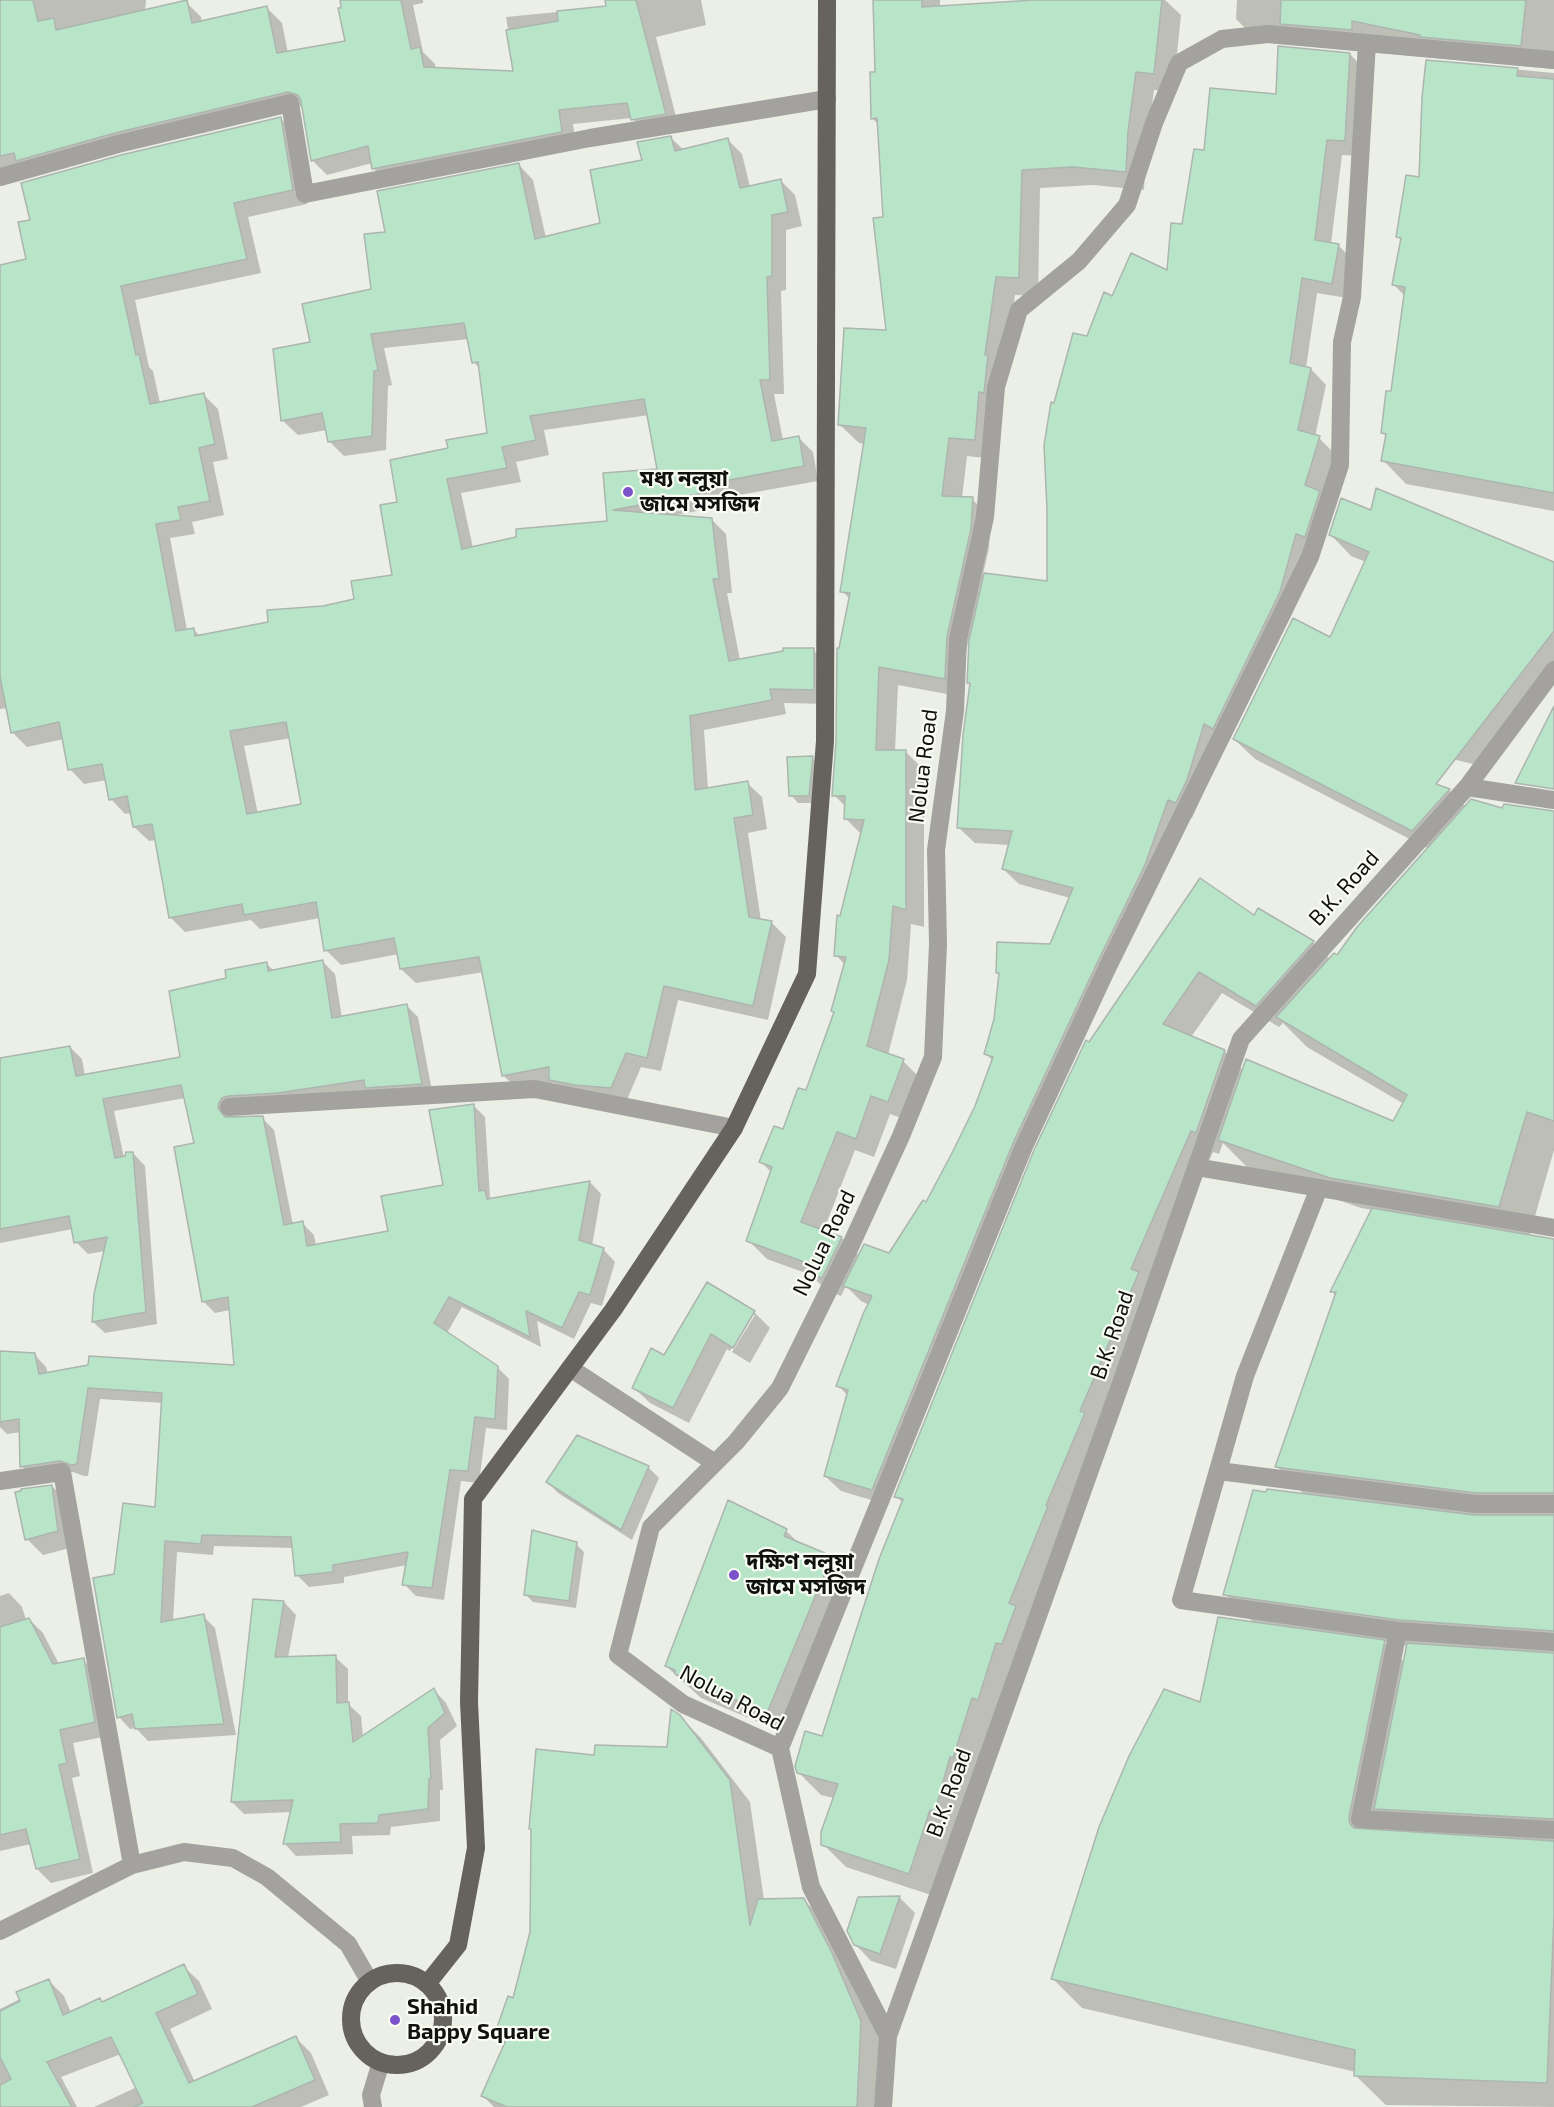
<!DOCTYPE html>
<html>
<head>
<meta charset="utf-8">
<style>
	body { margin:0 }
	canvas { display:block; background:#ecefe5 }
</style>
</head>
<body>
<canvas width="1554" height="2107"></canvas>
<script>
const c = document.querySelector('canvas').getContext('2d');
c.lineJoin = 'round';
function fillPath(path, color) {
  c.fillStyle = color;
  c.fill(path, 'evenodd');
}
function stroke(path, color, width, dash) {
  c.strokeStyle = color;
  c.lineWidth = width;
  c.lineCap = dash ? 'butt' : 'round';
  c.setLineDash(dash || []);
  c.stroke(path);
}
function label(font, color, halo, rows, align = 'center') {
  c.font = font + ' "Exo 2","Noto Sans Bengali",sans-serif';
  c.lineWidth = 4.5;
  c.setLineDash([]);
  c.textBaseline = 'middle';
  c.strokeStyle = halo;
  c.fillStyle = color;
  for (const [text, x, y, turn = 0] of rows) {
    c.save();
    c.translate(x, y);
    c.rotate((+turn || 0) * Math.PI / 180);
    c.textAlign = isNaN(turn) ? turn : align;
    if (halo) c.strokeText(text, 0, 0);
    c.fillText(text, 0, 0);
    c.restore();
  }
}
fillPath(new Path2D(`
	M0,0H146L145,11L186,2L201,17L202,22L267,8L282,23L288,53L347,42L341,0H423V3L413,5L423,52L435,64L436,69L515,72L506,17L608,7L606,0H701L706,25L656,37L679,129L647,134L632,118L573,124L576,146L388,183L374,169L372,163L327,175L312,160L303,106L131,147L0,173Z
	M874,0H940V7L1094,0H1165L1181,15L1173,92L1154,90L1146,150L1144,190L1093,185L1040,188L1038,296L1015,295L993,459L967,456L962,498L972,499L991,518L989,548L983,574L1048,583L1055,405L1088,338L1113,298L1168,272L1206,152L1277,95L1350,54L1365,70L1361,156L1342,155L1331,244L1338,245L1354,261L1347,298L1317,293L1306,368L1311,369L1326,385L1315,437L1319,438L1334,453L1295,608L1228,743L1220,739L1202,796L1192,818L1183,815L1160,881L1113,977L1029,1157L888,1505L841,1491L825,1476L848,1396L838,1385L869,1305L861,1301L846,1286L841,1296L827,1291L811,1275L767,1259L748,1240L772,1173L761,1162L784,1131L807,1092L835,1013L845,965L836,955L841,917L862,835L846,819V807L834,795L840,650L850,599L842,591L865,444L859,443L840,425L887,332L884,218L879,125L872,118L876,73ZM969,639H971L969,682L971,685L959,828L975,843L1010,845L1003,869L1019,884L1070,898L1051,945L997,973L1001,976L995,1020L986,1054L993,1061L976,1107L926,1204L889,1255L860,1256L842,1238L823,1232L855,1150L874,1157L890,1114L907,1120L922,1080L903,1061L888,1055L907,980L911,924L924,927V770L905,751H895L898,685L963,697L965,656Z
	M1237,0H1554V69L1259,42L1236,19Z
	M1427,61L1554,73V511L1406,484L1383,460L1387,437L1383,433L1392,393L1405,296L1393,284L1402,241L1398,237L1420,178Z
	M280,118L295,133L307,204L248,217L261,273L135,300L149,367L153,371L160,403L203,394L218,409L228,459L213,462L224,515L192,522L195,534L170,538L187,630L193,629L200,636L270,623L323,607L356,601L394,576L399,503L450,449L489,434L480,369L474,362L469,339L384,348L392,385L388,386L386,450L344,456L329,441L327,430L298,435L283,421L311,343L372,290L387,233L519,165L533,180L546,238L602,224L644,162L671,138L684,150L727,139L742,154L750,187L780,180L795,195L802,226L786,230V290L781,291L784,394H774L783,440L798,437L813,452L818,481L722,498L723,506L676,515L711,519L726,534L732,593H727L740,660L813,650L828,664V704L784,703L786,714L704,730L708,789L747,783L762,797L767,829L748,833L761,921L771,922L786,937L768,1020L678,1000L661,1071L641,1067L626,1102L566,1095L554,1083L518,1090L503,1075L484,972L416,983L401,969L399,954L341,965L326,950L320,918L260,929L251,920L185,932L170,917L156,840L149,841L134,827L131,813L125,814L111,799L107,780L84,784L70,769L64,739L27,747L12,732L7,708L0,709V266L27,260L31,221ZM649,415L659,470L605,474L609,522L473,548L461,493L521,482L516,462L549,455L544,430ZM291,738L303,805L258,814L244,746Z
	M1372,512L1554,563V677L1485,767L1395,745L1388,767L1449,790L1466,807L1554,830V1150L1529,1237L1554,1240V2107L1386,2105L1356,2076V2072L1082,2008L1053,1979L1201,1704L1254,1623L1225,1594L1305,1495L1276,1466L1336,1296L1332,1292L1373,1210L1361,1208L1249,1169L1223,1143L1219,1154L1213,1152L1154,1290L931,1895L846,1867L823,1844L834,1798L821,1795L798,1772L823,1737L903,1503L896,1496L1090,1044L1255,917L1313,942L1330,959L1338,957L1429,849L1255,759L1234,739L1331,639L1366,562L1351,556L1331,535ZM1222,993L1279,1027L1283,1023L1307,1047L1404,1104L1394,1123L1244,1071L1224,1051L1191,1037ZM1384,1642L1408,1646L1405,1663ZM1384,1817L1400,1833L1381,1832Z
	M812,758L820,766L817,803H798L791,795Z
	M323,962L335,974L342,1018L406,1005L418,1017L433,1096L231,1113L230,1119L262,1118L274,1130L293,1225L302,1223L314,1235L316,1246L389,1232L445,1187L473,1105L485,1117L490,1197L493,1200L590,1182L601,1194L592,1246L604,1250L615,1262L602,1306L591,1303L574,1339L537,1321L541,1347L462,1307L447,1333L497,1367L509,1379L507,1430L486,1428L479,1483L461,1481L444,1600L416,1596L404,1584L407,1565L344,1577V1583L309,1587L297,1575L293,1548L214,1546L213,1555L177,1552L173,1622L203,1616L215,1628L236,1735L148,1741L136,1728L130,1729L119,1717L116,1575L157,1509L163,1403L100,1399L88,1476H84L73,1472L34,1478L22,1466L21,1432L7,1434L0,1427V1352L34,1354L46,1367L48,1374L235,1367L230,1310L215,1313L203,1301L195,1145L185,1098L114,1111L124,1158L133,1153L145,1166L157,1324L105,1333L93,1322L105,1251L88,1254L76,1242L73,1229L0,1243V1060L70,1047L82,1059L85,1076L181,1058L228,979L266,963L274,971Z
	M754,1312L770,1328L750,1363L732,1352L755,1315H751L730,1351L727,1349L689,1423L650,1403L633,1387L664,1356Z
	M648,1467L659,1478L632,1540L558,1493L548,1482Z
	M52,1486L68,1502L74,1547L43,1555L27,1539Z
	M786,1531L800,1544L831,1557L855,1582L792,1736L701,1698L666,1666Z
	M576,1544L584,1552L576,1608L533,1602L526,1595Z
	M9,1593L22,1607L26,1620L29,1619L43,1633L59,1664L83,1660L97,1674L108,1736L73,1743L80,1776L72,1778L93,1873L51,1883L37,1869L31,1844L0,1851V1596Z
	M284,1602L296,1615L288,1658L335,1657L348,1669V1704L361,1716L363,1737L434,1690L446,1703L457,1726L440,1740L443,1790H440V1821L391,1827L390,1835L352,1836L353,1854L296,1856L284,1843L291,1812L244,1814L232,1802Z
	M679,1716L701,1738L750,1802L764,1900L803,1899L824,1920L853,1975L881,2043L878,2107H494L483,2096L506,2045L496,2035L515,2000L596,1757L668,1748Z
	M899,1897L915,1913L896,1969L871,1961L855,1944Z
	M183,1966L199,1981L212,2009L170,2029L195,2082L296,2038L311,2053L329,2095L301,2107H94L137,2087L121,2054L61,2077L77,2107H0V2009L20,1999L49,1981L64,1996L71,2013L103,2003Z`), '#0003');
const building = new Path2D(`
	M0,0H33L38,21L54,18L56,30L187,0L192,23L267,6L277,53L345,41L338,8H341L340,0H401L411,49L420,47L424,67L513,71L506,30L558,21L557,11L606,6L605,0H636L666,114L631,120L627,103L559,110L562,132L372,169L368,146L311,161L301,101L298,95L288,92L115,133L16,161L14,153L0,156Z
	M873,0H922V7L1034,0H1162L1154,74L1136,72L1128,131L1126,172L1073,167L1022,170L1019,278L996,277L985,355H988L984,393L979,392L975,440L949,438L942,496L973,497L971,529L947,637L945,679L879,667L876,750H906V910L893,906L889,960L867,1046L904,1059L888,1102L871,1096L856,1139L837,1132L801,1222L842,1237L822,1278L807,1273L810,1264L746,1241L772,1167L759,1162L774,1126L783,1129L798,1088L806,1090L834,1012L831,1011L846,957L834,956L837,915L840,916L864,820L844,819L845,796H832L836,741L837,648H839L850,593L840,592L866,428L838,425L844,328L886,330L873,218L883,217L877,118L871,119L870,72H875Z
	M1281,0H1526L1521,46L1420,37V35L1352,21V30L1280,24Z
	M1278,46L1350,53L1345,141L1327,140L1315,240L1339,244L1332,284L1302,278L1290,363L1311,368L1298,430L1320,436L1305,485L1320,491L1305,537L1296,534L1280,592L1213,729L1204,724L1187,780L1176,803L1168,800L1145,865L1098,961L1014,1141L872,1490L824,1476L848,1390L836,1386L863,1314L872,1296L843,1286L864,1244L889,1253L923,1200L926,1202L953,1151L975,1106L993,1057L984,1054L994,1019L999,973H996L997,942L1050,944L1073,888L1002,869L1012,831L957,828L963,735L970,683H967L969,640L984,573L1047,581V510L1044,445L1051,402L1054,403L1073,333L1087,336L1104,292L1112,296L1131,253L1167,270L1171,223L1182,224L1194,149L1204,150L1210,88L1276,94Z
	M1426,60L1518,68L1517,76L1554,79V493L1381,461L1386,434L1381,433L1386,391H1391L1405,287L1392,285L1401,238L1396,237L1406,175L1419,177L1422,97Z
	M281,117L293,190L234,203L247,259L121,286L136,355L139,354L150,404L204,393L215,444L199,448L210,501L178,507L181,520L156,524L176,631L194,628L195,636L268,622L267,610L323,606L354,599L351,581L392,575L380,505L397,502L390,460L448,448L446,440L487,433L478,362L472,363L464,323L371,334L378,370L374,371L372,436L328,442L322,413L281,421L273,349L310,342L302,304L371,289L364,234L385,232L377,191L519,163L535,239L600,223L590,170L642,160L637,142L671,136L675,151L728,138L740,188L781,179L788,212L772,215V276L767,277L770,380H760L772,441L799,436L804,466L708,484L709,492L613,510L712,518L719,579H713L729,661L783,651V648H814V690L770,689L772,700L690,716L695,790L748,781L753,815L734,818L749,917L772,921L753,1006L664,986L647,1058L626,1053L611,1088L575,1085L549,1080V1067L502,1076L479,957L400,969L394,938L324,951L316,902L244,915L242,904L169,918L152,824L133,827L127,796L109,800L102,764L68,770L59,722L11,733L0,677V265L26,259L18,222L30,220L21,183L121,155ZM644,399L657,469L603,473L607,521L516,529V537L462,549L447,479L507,468L502,447L536,440L530,416ZM286,722L301,804L247,814L230,731Z
	M1376,488L1554,562V631L1436,784L1450,789L1412,831L1233,739L1293,618L1330,637L1369,552L1329,535L1341,498L1371,510Z
	M1554,706V789L1515,783Z
	M813,756L809,796H789L787,757Z
	M1471,799L1502,808L1504,804L1554,811V1121L1527,1112L1499,1207L1330,1178L1218,1140L1246,1059L1393,1121L1407,1095L1276,1017L1334,953L1337,955L1357,927Z
	M1200,878L1254,915L1258,908L1314,941L1256,1006L1199,972L1163,1024L1225,1050L1196,1133L1191,1131L1131,1269L1139,1272L1080,1411L1085,1413L1046,1505L1048,1506L1009,1603L1016,1606L1002,1644L996,1643L978,1700L972,1698L953,1758L950,1757L935,1811L930,1810L909,1874L821,1845V1832L838,1784L797,1773L795,1766L805,1731L822,1736L879,1559L903,1499L894,1497L1034,1150L1086,1040L1089,1042Z
	M323,960L332,1018L407,1004L422,1084L365,1088L364,1080L278,1093L228,1096L222,1098L219,1103L218,1108L225,1117L263,1116L284,1225L303,1221L307,1246L388,1231L381,1196L443,1185L429,1110L474,1104L479,1191L485,1190L487,1199L590,1181L579,1240L604,1248L590,1295L579,1292L562,1328L526,1311L530,1337L449,1297L434,1323L498,1366L495,1419L475,1417L468,1471L450,1470L432,1588L402,1585L408,1552L333,1565V1572L295,1576L291,1537L202,1535L201,1544L165,1541L161,1622L204,1614L224,1724L135,1729L132,1714L117,1718L93,1578L114,1574L123,1503L155,1507L162,1393L88,1388L77,1464L71,1465L60,1461L20,1467L19,1419L0,1422V1351L35,1353L39,1374L88,1365L89,1356L234,1365L228,1297L202,1302L174,1147L194,1143L181,1085L103,1099L115,1158L125,1156L126,1152H133L146,1312L92,1322L94,1294L107,1237L74,1243L69,1216L0,1229V1058L70,1046L76,1076L180,1057L169,991L226,978L225,970L267,962L268,971Z
	M1372,1208L1554,1239V1493H1476L1275,1467L1336,1292H1330Z
	M707,1282L755,1311L733,1348L711,1334L673,1408L632,1388L651,1348L664,1355Z
	M577,1435L649,1466L621,1530L546,1482Z
	M52,1485L58,1531L25,1540L15,1492L21,1491V1489Z
	M1267,1489L1474,1515H1554V1631L1399,1620L1223,1595L1253,1490L1266,1492Z
	M728,1500L787,1529L784,1536L832,1556L767,1713L675,1674V1670L665,1666Z
	M532,1530L577,1542L569,1601L524,1595Z
	M253,1599L284,1601L275,1657L336,1655L337,1703L349,1702L353,1742L434,1688L445,1713L428,1728L431,1778L429,1779L428,1809L379,1815L378,1823L340,1824L341,1842L283,1844L293,1800L231,1802Z
	M1218,1617L1385,1640L1349,1817L1350,1824L1354,1828L1554,1841V1916L1547,2083L1354,2076L1355,2050L1051,1979L1099,1827L1129,1756L1164,1689L1200,1702Z
	M29,1618L53,1664L84,1658L95,1722L60,1730L67,1763L59,1765L80,1859L36,1869L26,1829L0,1835V1627Z
	M1407,1643L1554,1653V1819L1374,1809Z
	M671,1709L680,1715L730,1780L750,1925L758,1899L804,1898L832,1953L861,2021L857,2107H507L481,2096L506,2040L494,2036L508,1996L513,1998L530,1932L531,1829H529L536,1749L594,1755L595,1745L667,1747Z
	M900,1896L880,1954L854,1945L847,1931L858,1897Z
	M184,1964L198,1994L156,2013L189,2083L296,2036L315,2080L252,2107H133L143,2103L111,2037L47,2062L72,2107H0V2085L11,2079L0,2057V2011L20,2001L16,1992L49,1979L63,2015L100,1998L102,2002Z`);
fillPath(building, '#b8e4c8');
stroke(building, '#acb5af', 1.5);
stroke(new Path2D(`
	M0,177L118,144L290,103L305,194L590,138L827,99
	M1467,787L1554,800
	M229,1107L535,1089L734,1128
	M1196,1167L1554,1228
	M1319,1188L1245,1376L1181,1600L1398,1631L1360,1819L1554,1830
	M570,1368L715,1463
	M1219,1471L1475,1504H1554
	M0,1481L62,1472L132,1865
	M1398,1631L1554,1642
	M780,1748L1024,1146L1108,966L1310,557L1340,465L1342,342L1352,297L1367,43
	M0,1931L132,1865L184,1852L233,1858L267,1877L348,1944L370,1982
	M888,2036L811,1887L780,1748L683,1704L618,1655L651,1527L736,1442L780,1388L850,1247L901,1136L933,1057L938,944L936,850L955,711L958,639L985,517L996,387L1019,310L1079,261L1127,205L1154,123L1179,63L1222,39L1268,34L1554,60
	M373,2107L371,2095L381,2062
	M883,2107L888,2036L1121,1383L1241,1039L1467,787L1554,670`), '#a3a29e', 18);
stroke(new Path2D(`
	M351 2019a46 46 0 1 1 92 0a46 46 0 1 1-92 0Z
	M427,1984L458,1945L476,1848L469,1702L473,1499L613,1310L734,1128L807,974L825,741L827,0`), '#66635d', 18);
for (const [x, y, r, color] of [
	[628,492,6,"#7c52cb"],
	[734,1575,6,"#7c52cb"],
	[395,2020,6,"#7c52cb"]
]) {
  const dot = new Path2D();
  dot.arc(x, y, r, 0, 2 * Math.PI);
  c.fillStyle = color;
  c.fill(dot);
  stroke(dot, '#f9fcf3', 2);
}
label('bold 22px', '#10110e', '#f9fcf3', [
	["মধ্য নলুয়া",640,479],
	["জামে মসজিদ",640,504],
	["দক্ষিণ নলুয়া",746,1562],
	["জামে মসজিদ",746,1587],
	["Shahid",407,2007],
	["Bappy Square",407,2032]
], 'left');
label('22px', '#10110e', '#f9fcf3', [
	["Nolua Road",923,766,-83],
	["B.K. Road",1344,888,-48],
	["Nolua Road",824,1243,-64],
	["B.K. Road",1112,1335,-71],
	["Nolua Road",732,1698,28],
	["B.K. Road",949,1793,-70]
]);
</script>
</body>
</html>
